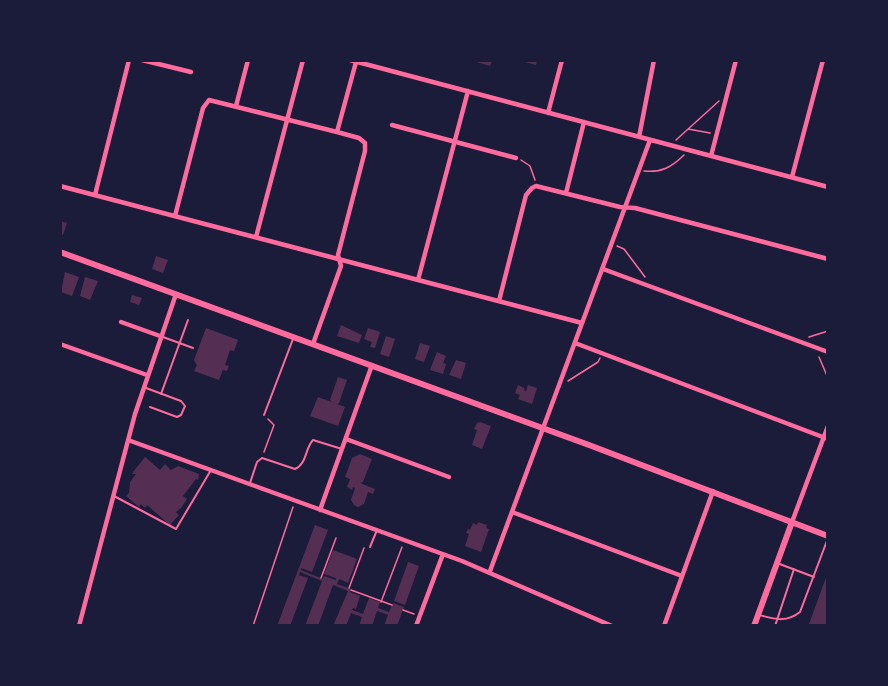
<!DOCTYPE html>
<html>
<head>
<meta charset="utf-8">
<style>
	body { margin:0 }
	#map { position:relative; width:888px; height:686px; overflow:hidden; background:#1b1b3a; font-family:"Crimson Pro",serif }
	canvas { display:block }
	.frame { position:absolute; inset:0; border:62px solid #1b1b3a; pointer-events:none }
</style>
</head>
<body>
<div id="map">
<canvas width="888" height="686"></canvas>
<div class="frame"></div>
</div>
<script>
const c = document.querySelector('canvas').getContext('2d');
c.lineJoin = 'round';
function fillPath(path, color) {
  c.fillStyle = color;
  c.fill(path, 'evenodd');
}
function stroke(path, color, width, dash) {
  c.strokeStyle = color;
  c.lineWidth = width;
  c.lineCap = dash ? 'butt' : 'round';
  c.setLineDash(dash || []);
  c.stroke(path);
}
fillPath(new Path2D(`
	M470,60H492L490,66Z
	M525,60H537L536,65L525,62Z
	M60,221L67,223L63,235L60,234Z
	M156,256L168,260L163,273L152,269Z
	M65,272L79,277L72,296L61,292Z
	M85,277L98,281L90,300L80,296Z
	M132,295L142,298L139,305L130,302Z
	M341,325L362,335L359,343L337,336Z
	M206,328L238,340L234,351L230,350L225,365L229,366L227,371L223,370L219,380L194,371L197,365L194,360Z
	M368,328L380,332L375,348L370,347L372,342L364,339Z
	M386,336L395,339L389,357L380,354Z
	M420,343L430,346L424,362L415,359Z
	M437,352L446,356L443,363L446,364L443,374L430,370Z
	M456,360L466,363L461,379L449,375Z
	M338,377L347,380L339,403L337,404L345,407L338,426L310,416L318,397L332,402L330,400Z
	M518,385L524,388V390L526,391L528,385L537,388L532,404L518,399L520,395L515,393Z
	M480,422L491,426L482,449L472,445L477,430L474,429L477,423Z
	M360,454L372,459L363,482L360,483L375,489L373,494L368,492L364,504L358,507L354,505L351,500L355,488L353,487L352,490L347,487L350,479L345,477L352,458Z
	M145,457L160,470L165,464L171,470L178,466L199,474L198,480L196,479L183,496L187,499L181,508L176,512L179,515L170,525L147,505L145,508L141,504L139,507L126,496L129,493L130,482L136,474H132L133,472Z
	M478,522L487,525L486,528L489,529L481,552L465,546L469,534L466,533L468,529L470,530L473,523L477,525Z
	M315,525L328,530L312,572L301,568V570L323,579L324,576L336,580V578L324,574L333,550L357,559L348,583L339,579L337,584L351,589L350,592L360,596L356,609L353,608L352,610L363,614L369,598L380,602L378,608L389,612L393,603L404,607L397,626H384L388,615L377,611L372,626H359L362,617L351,613L346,626H333L348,591L333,585L318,626H305L322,581L300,572L299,575L308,578L290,626H277Z
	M408,562L419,566L405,605L394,601Z
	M828,572V626H806L809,624Z`), '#542f53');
stroke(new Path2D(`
	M688,129L710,133
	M676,140L719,101
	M521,160L530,166L535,180
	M644,171C661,173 672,167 684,155
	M617,246L624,249L645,277
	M809,337L828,331
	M819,357L828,378
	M568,381L598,362L600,358
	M264,452L274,425L268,419
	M321,578L336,538
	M349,588L364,548
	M351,590L392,605
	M381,602L402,547
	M403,610L414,614
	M253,626L293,507`), '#ff6b9d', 1.5);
stroke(new Path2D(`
	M163,337L193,348
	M146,388L181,401L185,406L181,415L177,417L150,407
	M161,394L188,320
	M264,415L293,339
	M250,483L257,462L262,458L295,469C307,464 305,448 313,440L342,449
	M114,496L176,529L211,470
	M370,547L377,530
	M777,563L814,577
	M759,615C775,619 786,623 800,612L828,538
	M775,626L794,569`), '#ff6b9d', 2);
stroke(new Path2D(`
	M142,60L191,72
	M350,60L828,187
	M236,106L248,60
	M548,113L562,60
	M392,125L516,158
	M337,132L356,62
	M639,137L654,60
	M711,156L736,60
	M792,177L823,60
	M60,186L582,323
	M566,193L584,122
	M95,195L129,60
	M175,216L203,108L209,100L337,132L359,138L365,143V151L338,255L341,266L313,344
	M256,237L303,60
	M603,269L828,352
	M418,280L468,91
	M499,301L526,195L532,188L536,186L620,207L635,208L828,259
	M121,322L160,336
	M575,343L828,439
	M60,344L147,375
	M346,439L449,477
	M128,440L462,561L612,626
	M320,510L372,365
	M512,512L682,576
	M792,522L828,426
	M490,571L650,140
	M79,626L135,414L176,294
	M416,626L443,554
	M664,626L713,491`), '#ff6b9d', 4.5);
stroke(new Path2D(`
	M60,252L589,445L828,536
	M754,626L792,522`), '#ff6b9d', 6);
</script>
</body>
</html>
